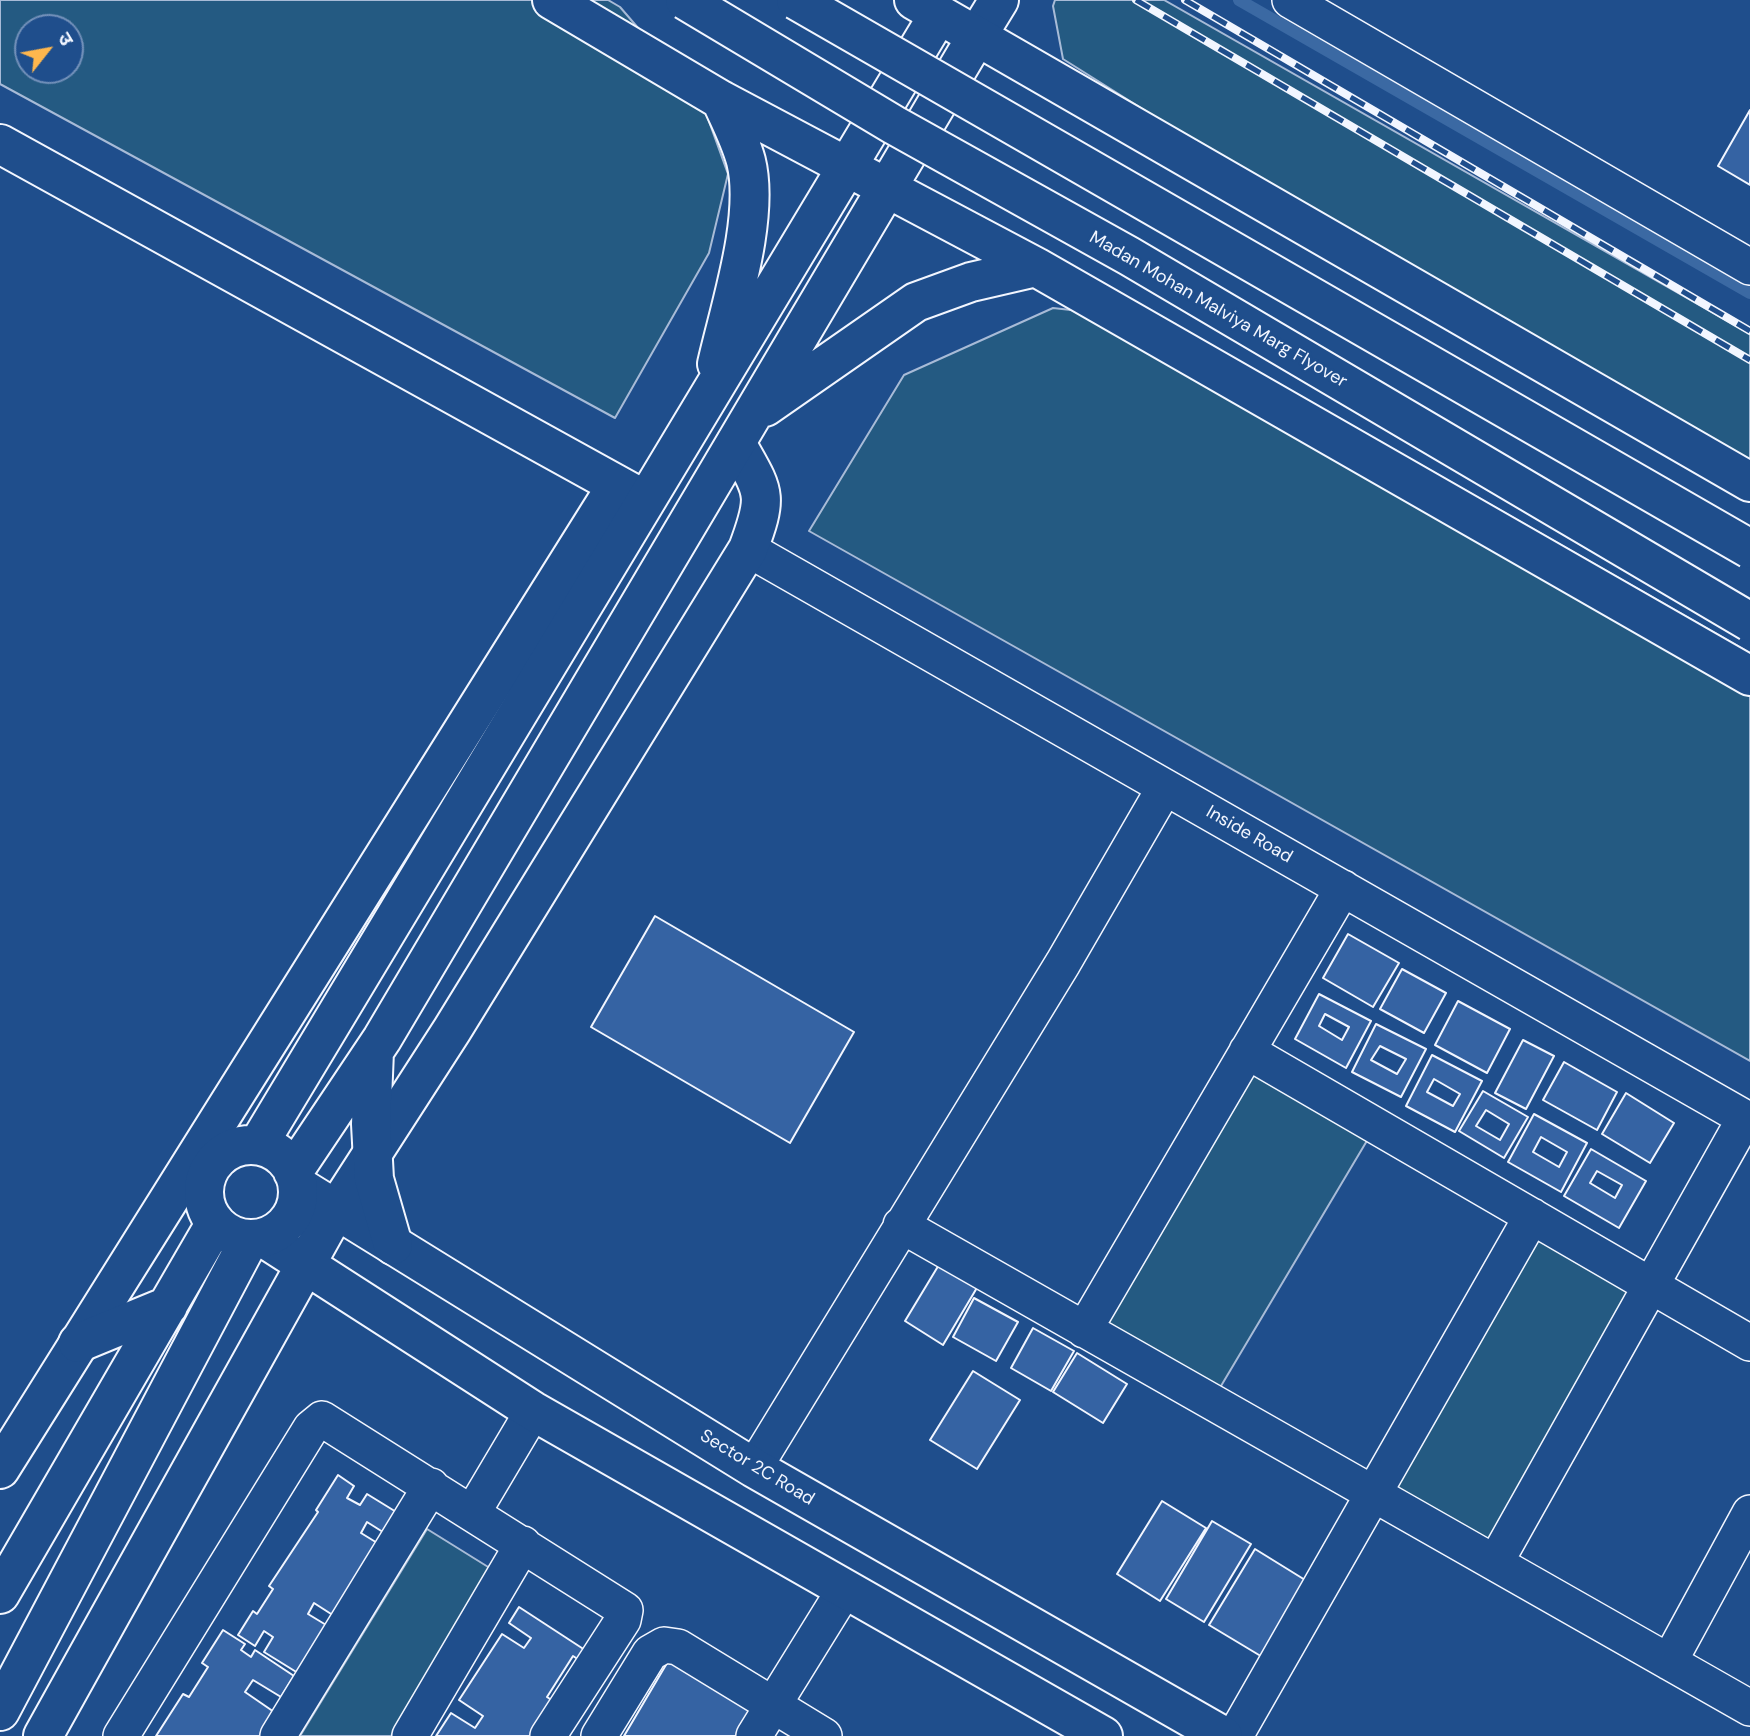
<!DOCTYPE html>
<html>
<head>
<meta charset="utf-8">
<style>
	body { margin:0 }
	#map { position:relative; width:1750px; height:1736px; overflow:hidden; background:#1f4e8c; font-family:"DM Sans","Noto Sans Devanagari",sans-serif }
	canvas { display:block }
	.north { position:absolute; left:14px; top:14px; width:70px; height:70px; box-sizing:border-box; background:#1f4e8c; border:2px solid #7391ba; border-radius:50%; rotate:59deg; font-size:19px; font-weight:700; line-height:28px; text-align:center; color:#f2f6ff }
	.north::after { content:''; display:block; margin:auto; width:24px; height:32px; background:#ffb74d; clip-path:polygon(50% 0,100% 100%,50% 72%,0 100%) }
</style>
</head>
<body>
<div id="map">
<canvas width="1750" height="1736"></canvas>
<div class="north">उ</div>
</div>
<script>
const c = document.querySelector('canvas').getContext('2d');
c.lineJoin = 'round';
function fillPath(path, color) {
  c.fillStyle = color;
  c.fill(path, 'evenodd');
}
function stroke(path, color, width, dash) {
  c.strokeStyle = color;
  c.lineWidth = width;
  c.lineCap = dash ? 'butt' : 'round';
  c.setLineDash(dash || []);
  c.stroke(path);
}
function label(font, color, halo, rows, align = 'center') {
  c.font = font + ' "DM Sans",sans-serif';
  c.lineWidth = 5;
  c.setLineDash([]);
  c.textBaseline = 'middle';
  c.strokeStyle = halo;
  c.fillStyle = color;
  for (const [text, x, y, turn = 0] of rows) {
    c.save();
    c.translate(x, y);
    c.rotate((+turn || 0) * Math.PI / 180);
    c.textAlign = isNaN(turn) ? turn : align;
    if (halo) c.strokeText(text, 0, 0);
    c.fillText(text, 0, 0);
    c.restore();
  }
}
const green = new Path2D(`
	M0,0H608L620,7L702,102L728,174L709,253L615,418L0,84ZM28,28H70V70H28Z
	M1055,0H1164L1750,334V465L1335,230L1063,59L1053,6Z
	M1053,308L1169,321L1750,653V1061L809,531L904,375Z
	M1251,1069L1368,1139L1218,1391L1102,1321Z
	M1536,1234L1634,1291L1489,1545L1391,1489Z
	M427,1529L493,1570L391,1736H300Z`);
fillPath(green, '#245a82');
stroke(green, '#a8bbd7', 2);
stroke(new Path2D(`
	M1239,0L1750,293`), '#3b69a3', 12);
const building = new Path2D(`
	M1750,110V185L1718,166Z
	M655,916L854,1032L790,1143L591,1027Z
	M1348,934L1399,963L1373,1007L1323,978Z
	M1402,969L1446,993L1424,1033L1380,1009Z
	M1319,994L1371,1021L1346,1068L1295,1039ZM1325,1014L1349,1027L1342,1040L1319,1026Z
	M1458,1001L1510,1029L1487,1073L1435,1045Z
	M1376,1024L1426,1049L1401,1097L1352,1072ZM1380,1046L1406,1059L1397,1074L1371,1060Z
	M1523,1040L1554,1056L1526,1109L1495,1093Z
	M1432,1055L1482,1081L1455,1132L1406,1106ZM1434,1079L1460,1094L1453,1106L1427,1092Z
	M1564,1062L1617,1092L1597,1130L1543,1100Z
	M1483,1091L1528,1117L1504,1158L1459,1131ZM1486,1110L1509,1124L1500,1140L1476,1126Z
	M1626,1093L1674,1123L1650,1163L1602,1134Z
	M1534,1114L1587,1143L1561,1192L1508,1162ZM1541,1137L1567,1152L1559,1167L1533,1152Z
	M1591,1149L1646,1181L1619,1228L1564,1196ZM1597,1171L1622,1185L1615,1198L1590,1183Z
	M940,1263L978,1286L943,1345L905,1321Z
	M974,1298L1018,1322L996,1361L953,1337Z
	M1033,1328L1074,1351L1051,1391L1011,1368Z
	M1077,1353L1127,1384L1103,1423L1053,1392Z
	M973,1371L1020,1400L977,1469L930,1440Z
	M338,1475L354,1486L347,1498L360,1505L367,1494L406,1518L394,1539L367,1522L361,1533L387,1549L342,1621L314,1603L308,1614L336,1631L306,1678L264,1652L273,1637L264,1631L255,1646L238,1635L253,1611L257,1614L273,1589L269,1586L318,1512L316,1510Z
	M1162,1501L1206,1528L1160,1601L1117,1574Z
	M1212,1521L1251,1544L1204,1622L1166,1599Z
	M1255,1549L1310,1583L1264,1658L1209,1625Z
	M519,1607L588,1652L582,1662L573,1656L547,1697L556,1703L534,1736H436L451,1713L475,1728L483,1716L459,1700L502,1634L524,1648L531,1638L509,1623Z
	M223,1630L245,1644L241,1650L251,1657L255,1650L294,1676L281,1697L253,1680L245,1692L277,1714L263,1736H156L183,1694L189,1697L208,1667L202,1663Z
	M670,1658L755,1708L739,1736H624Z`);
fillPath(building, '#3563a3');
stroke(building, '#f2f6ff', 2);
const minor = new Path2D(`
	M1290,0L1750,267
	M748,549L1750,1121
	M1247,1051L1750,1343
	M901,1225L1750,1708
	M1084,1330L1343,888
	M754,1468L1063,963L1165,787
	M473,1512L533,1411
	M1495,1563L1745,1118
	M1669,1662L1750,1513
	M121,1736L311,1428L322,1419L625,1610L623,1620L548,1736
	M278,1736L431,1486
	M410,1736L523,1544
	M599,1736L650,1653L664,1645L678,1647L824,1736
	M754,1736L845,1589
	M1235,1736L1532,1216`);
const tertiary = new Path2D(`
	M977,36L999,0
	M0,144L639,497
	M298,1186L754,1468L1223,1736
	M264,1238L533,1411L1103,1736
	M0,1469L617,485
	M43,1736L336,1210L452,1030L748,549C769,493 764,493 736,443`);
const secondary = new Path2D(`
	M552,0L721,100L1036,267L1750,676
	M914,0L1750,482
	M717,364C730,307 760,217 746,161C740,139 730,120 721,100
	M765,407L916,302L971,282L1036,267
	M374,1051L371,1124L374,1179L393,1245
	M204 1192a47 47 0 1 1 94 0a47 47 0 1 1-94 0Z
	M258,1145L939,14
	M293,1172L382,1039L977,36
	M78,1343L168,1306
	M0,1594L215,1224
	M0,1711L249,1240`);
stroke(minor, '#f2f6ff', 38);
stroke(tertiary, '#f2f6ff', 42);
stroke(secondary, '#f2f6ff', 42);
stroke(minor, '#1f4e8c', 35);
stroke(tertiary, '#1f4e8c', 38);
stroke(secondary, '#1f4e8c', 38);
const rail = new Path2D(`
	M1136,0L1750,360
	M1185,0L1750,331`);
stroke(rail, '#f2f6ff', 8);
stroke(rail, '#1f4e8c', 5, [16]);
const secondaryBridge = new Path2D(`
	M685,0L894,125L1129,256L1750,622
	M796,0L1750,549`);
stroke(secondaryBridge, '#f2f6ff', 42, []);
stroke(secondaryBridge, '#1f4e8c', 38);
label('18px', '#f2f6ff', '#1f4e8c', [
	["Madan Mohan Malviya Marg Flyover",1218,310,30],
	["Inside Road",1249,835,30],
	["Sector 2C Road",757,1468,31]
]);
</script>
</body>
</html>
